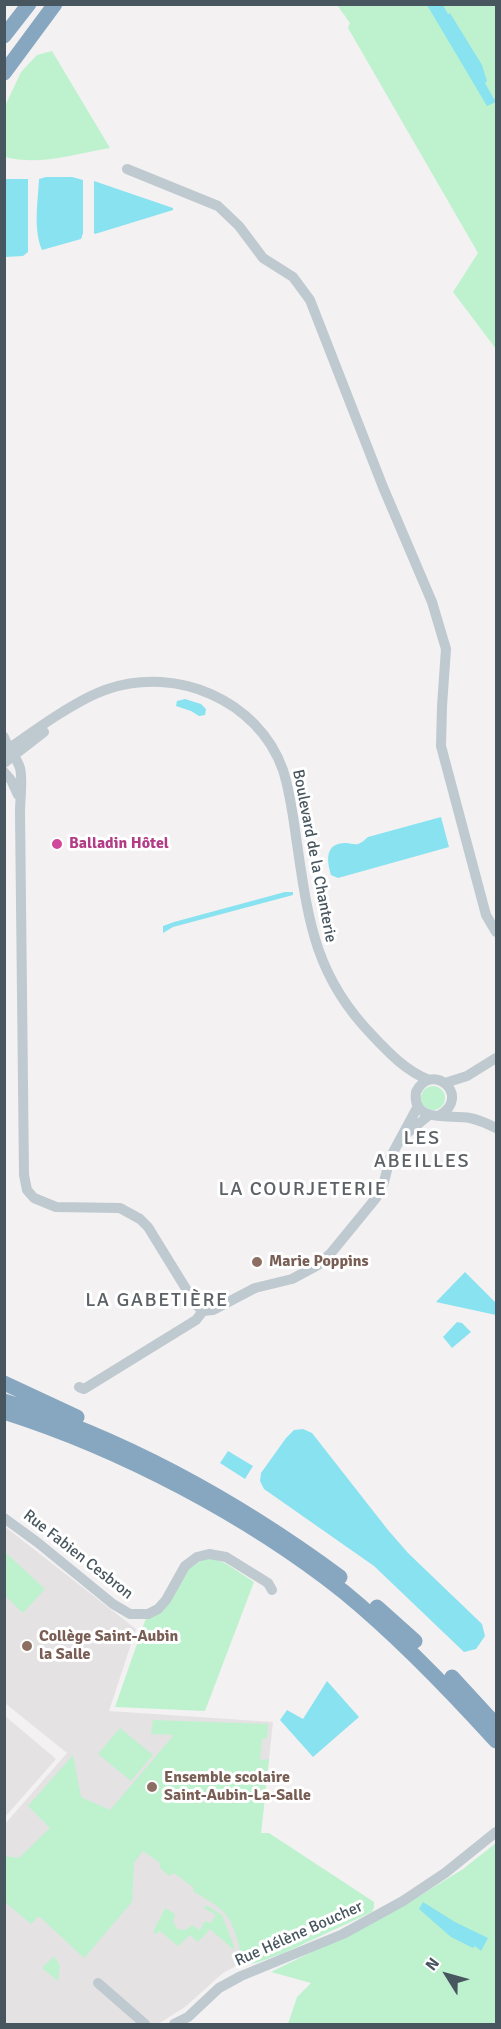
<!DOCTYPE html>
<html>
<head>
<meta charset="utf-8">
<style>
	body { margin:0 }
	#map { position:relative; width:501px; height:2029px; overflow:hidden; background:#f3f1f1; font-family:Signika,sans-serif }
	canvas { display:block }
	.frame { position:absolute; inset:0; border:6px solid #48565f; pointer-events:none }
	.north { position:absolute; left:417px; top:1945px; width:60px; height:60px; -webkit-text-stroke:4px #fff; paint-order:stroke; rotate:307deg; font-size:16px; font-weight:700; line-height:24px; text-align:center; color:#48565f }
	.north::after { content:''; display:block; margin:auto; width:21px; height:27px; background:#48565f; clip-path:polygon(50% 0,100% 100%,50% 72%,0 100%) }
</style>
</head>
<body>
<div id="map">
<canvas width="501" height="2029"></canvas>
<div class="frame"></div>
<div class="north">N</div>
</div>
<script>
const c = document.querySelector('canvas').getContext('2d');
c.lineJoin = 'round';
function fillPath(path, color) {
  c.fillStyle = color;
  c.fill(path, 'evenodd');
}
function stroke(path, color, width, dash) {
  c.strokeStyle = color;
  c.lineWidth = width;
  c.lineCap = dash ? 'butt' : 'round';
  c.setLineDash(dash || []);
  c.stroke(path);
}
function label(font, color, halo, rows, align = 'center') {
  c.font = font + ' Signika,sans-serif';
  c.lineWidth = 6;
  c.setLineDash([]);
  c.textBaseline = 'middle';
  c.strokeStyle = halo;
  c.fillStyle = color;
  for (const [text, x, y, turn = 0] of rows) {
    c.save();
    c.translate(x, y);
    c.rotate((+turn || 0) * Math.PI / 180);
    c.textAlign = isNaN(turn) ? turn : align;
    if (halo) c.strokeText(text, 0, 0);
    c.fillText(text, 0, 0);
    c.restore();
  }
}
fillPath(new Path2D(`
	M4,1526L136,1629L109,1711L273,1722L261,1833L229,1913L254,1956L223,1973L185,2007L158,2024H5V1824L67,1753L5,1703Z
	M5,1716L56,1759L5,1817Z`), '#e4e2e3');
fillPath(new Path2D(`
	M337,5H496V349L453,292L478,253L348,28L350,23Z
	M52,51L110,148C75,154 40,166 5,157V106L21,72L37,55Z
	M421 1098a12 12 0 1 1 24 0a12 12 0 1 1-24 0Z
	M5,1552L45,1589L23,1613L5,1596Z
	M207,1557L225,1563L254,1582L205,1711L115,1707L146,1618L185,1571Z
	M153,1720L268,1724L267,1738L262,1739L260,1760L269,1759L261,1833H269L374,1902V1907L372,1912L284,1953L256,1963L246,1964C239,1957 241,1951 238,1942C229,1909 220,1908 193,1891L194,1888L174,1873L169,1876L160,1868L159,1862L143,1851L134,1863L132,1902L84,1958L39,1916L31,1924L5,1902L4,1856L19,1858L50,1828L28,1806L73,1755L81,1797L110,1810L174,1735L151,1734Z
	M120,1728L153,1755L131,1781L98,1754Z
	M496,1843V2019L494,2024H288L297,1997L311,1983L271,1972L395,1911L463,1869Z
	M206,1905L222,1915L234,1946V1950L210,1929L198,1942L190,1935L178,1946L160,1931L156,1934L153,1932L165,1908L175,1914L173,1922L177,1929L185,1930L192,1925L200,1930L205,1921L211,1923L216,1915L204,1908Z
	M54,1956L60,1966L58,1981L42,1968Z`), '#bef2cf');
fillPath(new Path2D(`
	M427,5H443L448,14L450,13L482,65L487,81L485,83L494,99L496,98V102L487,106Z
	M46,177H72L83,180V233L81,239L42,250C33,229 38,202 39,179Z
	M5,179H28V252L23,256L5,257Z
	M94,181L173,208V210L95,234L94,233Z
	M185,699L201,704L206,709L205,715L199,716L191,711L176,706L177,701Z
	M441,817L449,847L338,878L331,875C327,861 324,843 346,843C351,843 356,846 360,843C363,842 365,839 368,837Z
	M285,892H293V895L173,927L163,933V926L174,922Z
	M465,1272L496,1303V1315L436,1302Z
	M457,1322L462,1323L471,1332L452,1348L443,1337Z
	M303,1429L312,1433L388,1530L408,1553L482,1624L485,1636L476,1649L464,1652L374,1566L264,1489L260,1481L261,1473L286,1438L294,1430Z
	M228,1451L253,1466L245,1479L220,1463Z
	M327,1681L359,1717L313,1757L280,1720L287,1710L303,1719Z
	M423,1902L455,1922L488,1938L481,1951L475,1946L473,1948L451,1937L419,1909Z`), '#89e2f0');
stroke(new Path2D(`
	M127,169L218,206L239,226L263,258L293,277L310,300L383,487L432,602L446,649L442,706L441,746L486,915L496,932
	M4,737C8,749 16,756 20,768C23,781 20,798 20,812L24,1175L27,1190L34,1198L56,1207L120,1208L140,1219L148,1227L196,1305L203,1311
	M4,752C32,732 77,699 108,689C177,666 258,700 283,770C290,792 293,815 296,837C308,917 313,974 372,1035C389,1053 406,1071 429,1080
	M4,763L44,732
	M4,772L11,780L18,795
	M445,1083L467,1076L496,1058
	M440,1115C472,1096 432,1060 416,1092C412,1124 449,1114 470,1118C479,1120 488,1124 496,1128
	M405,1135L428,1116
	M203,1311L213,1310L255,1288L292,1279L318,1265L331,1253L376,1198L384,1182L390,1158L417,1108
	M79,1387L84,1389L196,1320L203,1311
	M4,1518L37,1542L113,1604L130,1614H148L158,1609L166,1600L185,1566L197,1557L209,1554L226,1557L268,1583L272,1590
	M98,1983L145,2024
	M174,2024L188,2017L219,1988L241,1976L343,1934L403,1901L445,1873L496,1832`), '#bec9d0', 10);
stroke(new Path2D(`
	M4,36L29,4
	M4,73L55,4
	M4,1383L77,1417
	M4,1401C127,1440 237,1501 340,1577
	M4,1412C121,1449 248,1516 344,1592C399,1637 448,1688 496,1741
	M377,1607L415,1641
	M452,1677L496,1725`), '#87a7c1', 15);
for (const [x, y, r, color] of [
	[57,844,6,"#d1479c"],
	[257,1262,6,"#8d6e63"],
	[27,1646,6,"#8d6e63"],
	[152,1787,6,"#8d6e63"]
]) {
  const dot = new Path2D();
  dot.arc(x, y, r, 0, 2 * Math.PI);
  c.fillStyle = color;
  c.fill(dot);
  stroke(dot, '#fff', 2);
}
label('bold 16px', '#b23c85', '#fff', [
	["Balladin Hôtel",69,844]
], 'left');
label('16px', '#48565f', '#fff', [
	["Boulevard de la Chanterie",314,856,79],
	["Rue Fabien Cesbron",78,1555,38],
	["Rue Hélène Boucher",299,1934,-24]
]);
label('bold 16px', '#785e54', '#fff', [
	["Marie Poppins",269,1262],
	["Collège Saint-Aubin",39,1637],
	["la Salle",39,1655],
	["Ensemble scolaire",164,1778],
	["Saint-Aubin-La-Salle",164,1796]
], 'left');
c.letterSpacing = '1.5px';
label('20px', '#5d6266', '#fff', [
	["LES",422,1139],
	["ABEILLES",422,1162],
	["LA COURJETERIE",303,1190],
	["LA GABETIÈRE",157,1301]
]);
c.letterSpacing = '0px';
</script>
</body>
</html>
